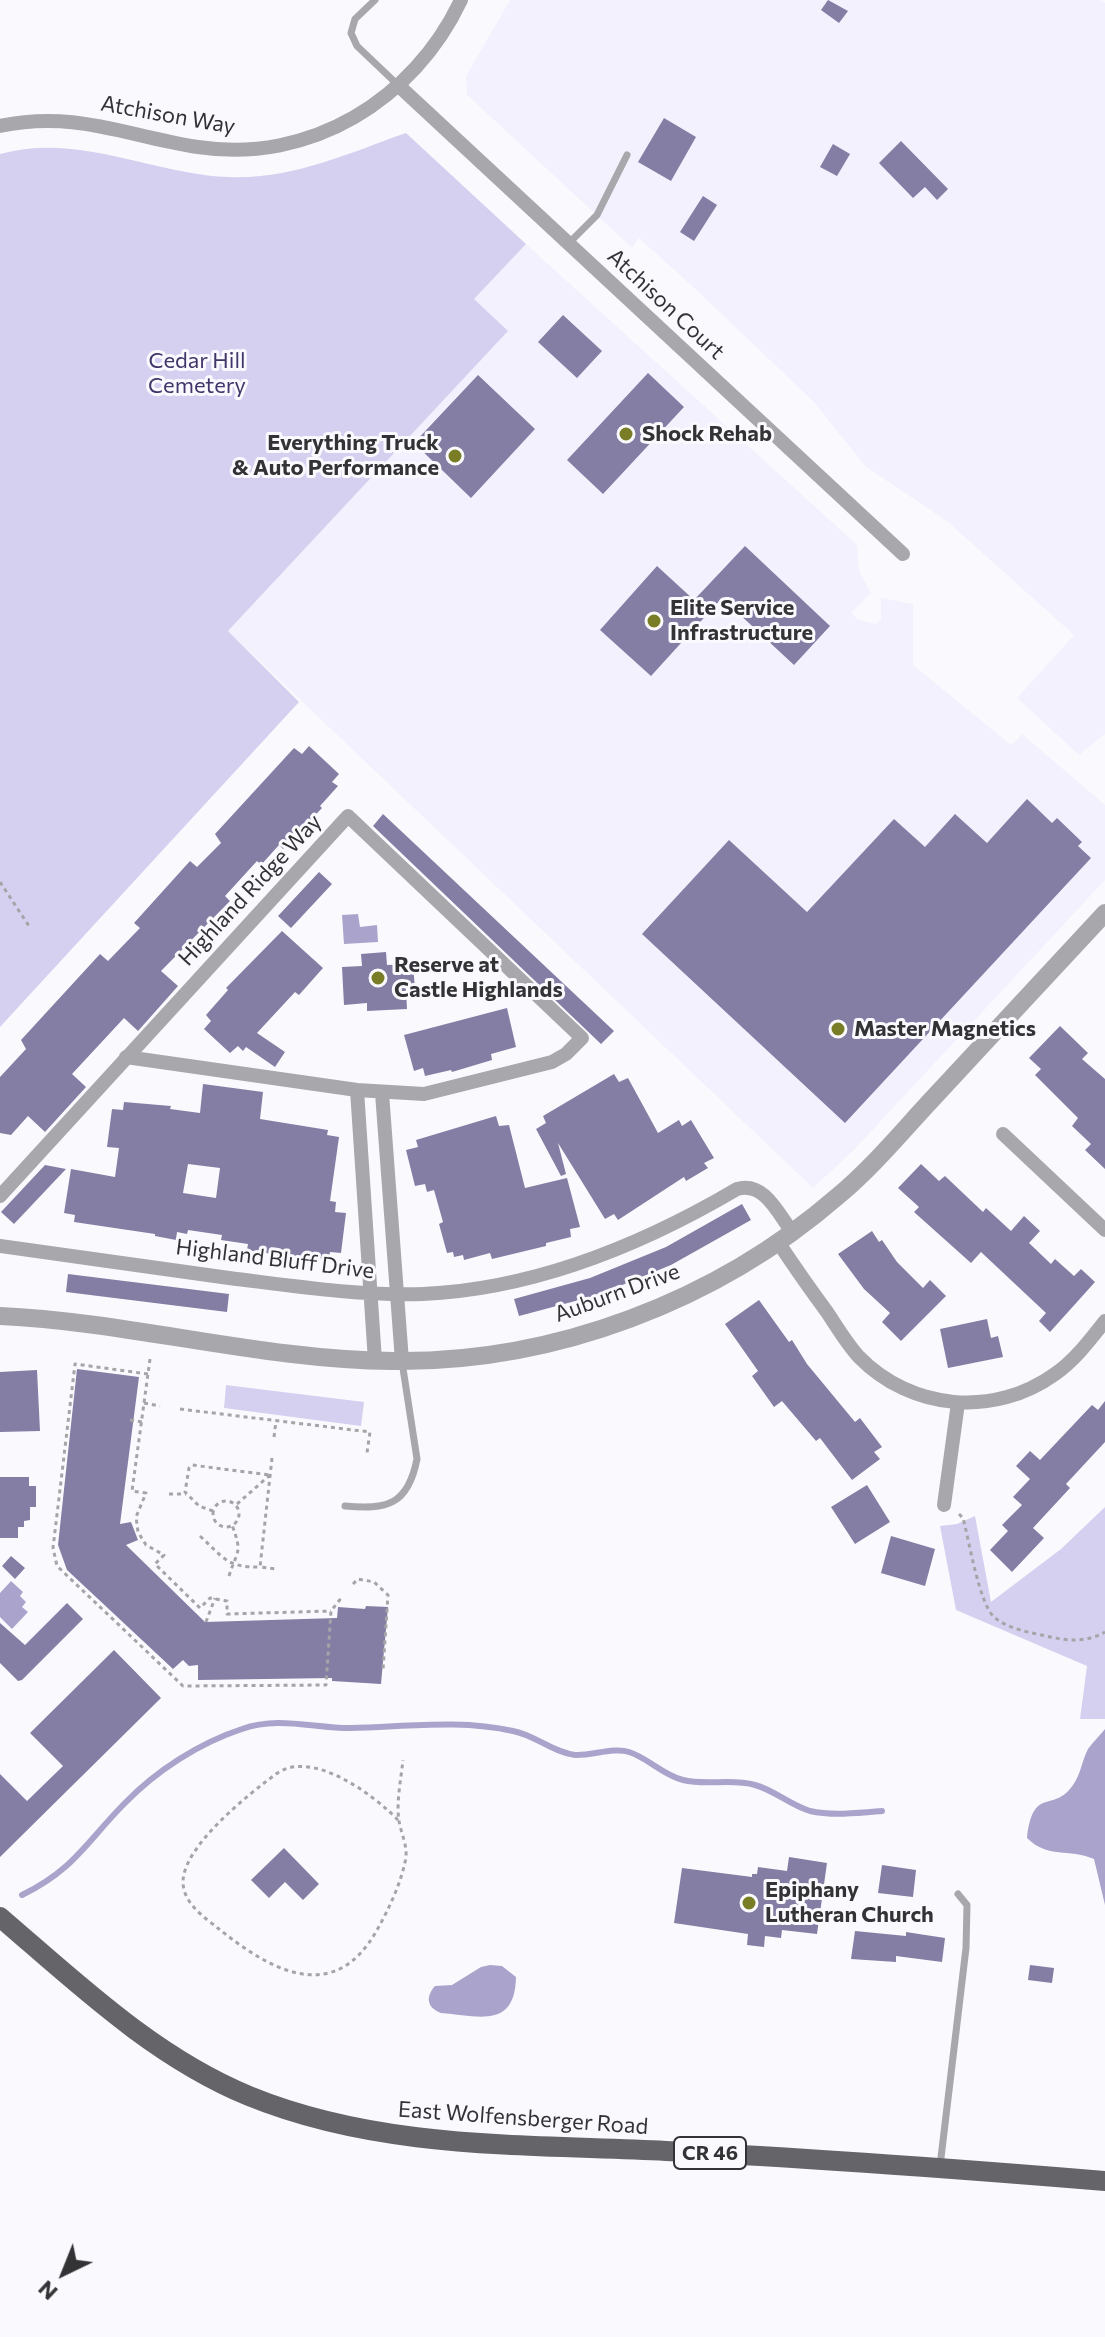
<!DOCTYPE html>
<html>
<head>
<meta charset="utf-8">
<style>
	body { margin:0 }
	#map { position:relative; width:1105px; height:2337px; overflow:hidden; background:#fafafe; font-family:Commissioner,sans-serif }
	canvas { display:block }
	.north { position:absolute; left:24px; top:2233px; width:80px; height:80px; -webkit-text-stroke:6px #fafafe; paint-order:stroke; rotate:223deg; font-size:22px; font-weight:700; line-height:32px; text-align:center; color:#333336 }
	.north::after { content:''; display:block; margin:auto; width:28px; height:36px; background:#333336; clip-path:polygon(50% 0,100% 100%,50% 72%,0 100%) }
</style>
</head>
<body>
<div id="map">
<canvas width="1105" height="2337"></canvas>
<div class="north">N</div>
</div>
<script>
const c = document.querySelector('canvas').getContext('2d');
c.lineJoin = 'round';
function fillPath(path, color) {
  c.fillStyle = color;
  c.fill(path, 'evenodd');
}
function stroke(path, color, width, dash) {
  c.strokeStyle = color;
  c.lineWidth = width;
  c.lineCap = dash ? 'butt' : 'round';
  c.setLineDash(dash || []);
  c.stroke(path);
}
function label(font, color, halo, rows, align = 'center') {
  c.font = font + ' Commissioner,sans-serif';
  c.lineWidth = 6;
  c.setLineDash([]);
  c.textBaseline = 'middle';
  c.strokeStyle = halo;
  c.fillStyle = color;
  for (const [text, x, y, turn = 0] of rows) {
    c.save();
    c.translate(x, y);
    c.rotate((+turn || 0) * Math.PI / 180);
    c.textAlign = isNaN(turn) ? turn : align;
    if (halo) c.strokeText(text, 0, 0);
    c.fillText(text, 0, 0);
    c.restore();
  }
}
fillPath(new Path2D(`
	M510,0H1100L1105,3V734L1079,755L1017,698L1074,635L948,522L866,467L813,401L693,287L639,238L632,248L467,95L466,76Z
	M526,244L855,543L857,546L859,571L871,593L851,613L859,620L876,624L881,619V598L913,604V665L1010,744L1014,743L1022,734L1105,805V880L852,1152L813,1188L228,631L507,332L473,299Z`), '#f3f1fd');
fillPath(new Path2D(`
	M406,133L526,244L474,299L508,331L228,631L299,702L0,1027V154C78,132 152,174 229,177C291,180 349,153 406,133Z
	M226,1385L364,1402L361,1426L224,1408Z
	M1105,1507V1719H1080L1087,1666L956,1610L940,1526L957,1524L975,1516L991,1602L1061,1549Z`), '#d5d0f0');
fillPath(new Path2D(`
	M358,914L360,927L377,925L378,942L344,944L342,915Z
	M11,1581L23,1592L20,1596L26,1602L22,1607L28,1612L12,1629L0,1617V1593Z
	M1105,1729V1905L1094,1859C1068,1848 1048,1859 1027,1838C1033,1785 1053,1814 1073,1785C1081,1774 1082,1760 1088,1749C1093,1742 1100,1735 1105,1729Z
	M490,1965L502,1966L516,1977C515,2029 479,2016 441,2013C427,2008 425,1997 435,1986L452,1985L481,1967Z`), '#aaa4cc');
stroke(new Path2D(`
	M22,1895C74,1870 87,1841 125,1803C156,1771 199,1743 242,1729C278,1716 313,1728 350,1728C405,1727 459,1719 513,1731C535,1735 552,1752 575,1755C591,1756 614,1747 629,1752C648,1758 663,1775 683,1780C707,1786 731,1778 755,1785C774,1790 790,1805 810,1811C832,1816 860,1813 882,1811`), '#aaa4cc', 6);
fillPath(new Path2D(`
	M828,0L848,11L839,23L821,10Z
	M664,118L696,137L671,181L638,162Z
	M901,141L948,189L937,200L925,187L913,198L879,163Z
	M833,144L850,154L837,176L820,167Z
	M703,196L717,205L694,241L680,232Z
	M563,315L602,351L577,378L538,342Z
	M648,373L684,407L603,494L567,460Z
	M478,375L535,429L471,498L414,443Z
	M745,546L830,626L794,665L722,598L651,676L600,630L657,566L694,600Z
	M309,746L339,774L332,782L338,786L320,806L322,808L283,849L279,845L261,865L257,861L225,896L230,901L161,971L178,986L138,1031L124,1018L72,1074L86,1087L45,1132L28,1116L11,1135L0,1133V1077L26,1049L21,1040L100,954L108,961L140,928L134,923L190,861L197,867L221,843L215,834L294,748L302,754Z
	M1027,799L1052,823L1057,818L1082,842L1078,846L1091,858L845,1123L642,934L729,840L807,912L894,819L925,847L955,814L987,843Z
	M383,814L614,1031L601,1044L373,826Z
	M319,872L332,884L291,928L278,916Z
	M282,931L323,968L299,995L295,992L257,1033L285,1052L275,1067L246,1047L243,1051L238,1046L230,1053L204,1029L211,1021L206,1015L228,990L226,988Z
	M386,952L387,965L413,964L415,989H406L407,1009L367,1011V1003L344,1005L342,967L362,966L361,954Z
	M507,1008L516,1047L491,1054L492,1060L452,1072L451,1070L425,1076L423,1068L414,1071L404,1035Z
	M1060,1026L1088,1053L1082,1059L1105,1079V1169L1085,1150L1091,1144L1072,1126L1078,1118L1035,1075L1041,1069L1029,1058Z
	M614,1074L619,1082L628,1078L658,1133L679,1120L682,1126L691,1120L714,1158L704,1163L708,1168L686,1181L684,1177L618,1220L614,1214L605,1219L558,1143L566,1174L561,1176L536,1129L546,1123L543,1116Z
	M203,1084L263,1092L260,1119L328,1130L327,1135L339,1137L330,1201L336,1202L335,1212L346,1213L341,1253L330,1252L329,1259L279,1255L247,1250L248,1244L221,1240L222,1235L188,1230L187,1234L177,1232L176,1240L155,1236V1234L74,1222L75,1215L64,1213L71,1169L115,1177L119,1148L107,1147L112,1109L123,1110L124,1102L171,1106L170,1109L200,1113ZM188,1164L220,1168L216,1198L183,1193Z
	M496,1116L499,1126L509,1125L525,1188L567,1178L580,1227L570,1229L571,1237L546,1243V1246L492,1259L490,1253L464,1260L463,1255L454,1257L453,1252L447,1253L439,1224L443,1222L434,1190L427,1192L425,1184L415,1186L406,1150L418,1147L416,1140Z
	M921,1164L939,1181L945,1176L983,1212L986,1208L1011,1231L1024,1216L1040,1231L1029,1243L1051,1264L1055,1259L1074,1276L1081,1269L1095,1282L1050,1332L1039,1321L1046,1313L981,1252L971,1263L914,1212L919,1207L898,1188Z
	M45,1165L66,1169L14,1224L1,1212Z
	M742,1204L751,1220L671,1265L598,1295L519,1316L514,1299L590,1278L666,1247Z
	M872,1231L879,1242L882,1240L897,1262L923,1288L930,1280L946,1296L901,1341L882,1322L890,1313L864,1289L838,1254Z
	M68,1274L229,1294L227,1312L66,1292Z
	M759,1300L789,1342L792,1340L807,1364L855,1422L860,1418L882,1447L874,1452L880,1459L852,1480L820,1438L816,1441L782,1401L774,1407L752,1376L758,1371L725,1324Z
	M987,1319L991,1338L998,1336L1003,1357L948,1368L940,1329Z
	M77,1369L139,1377L120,1524L131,1522L138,1540L126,1545L205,1622L337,1618L338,1607L365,1609L366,1606L388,1607L381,1684L332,1681V1678L198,1680V1665L189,1666L183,1660L173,1669L67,1570L58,1545Z
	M37,1370L40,1431L0,1432V1372Z
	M1105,1401V1442L1066,1484L1070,1488L1033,1528L1044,1538L1012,1572L990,1550L1008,1531L1002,1525L1022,1505L1013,1497L1030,1479L1016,1466L1030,1451L1040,1460L1092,1405L1098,1410Z
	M0,1477H29V1486H36V1507H30V1520L24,1521V1527H18V1538H0Z
	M867,1485L890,1522L855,1544L831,1507Z
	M891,1536L935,1549L925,1586L881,1573Z
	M11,1556L25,1568L15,1579L2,1566Z
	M67,1603L83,1619L22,1680L18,1681L0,1663V1623L25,1645Z
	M114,1650L161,1698L0,1857V1774L27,1801L63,1766L30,1733Z
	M284,1848L319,1884L303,1900L285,1882L269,1898L251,1880Z
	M789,1857L827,1863L817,1934L782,1930L781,1938L765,1936L764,1947L747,1945L748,1934L674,1923L682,1868L752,1877V1874H757L758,1867L787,1871Z
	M882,1865L916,1870L913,1897L878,1893Z
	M855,1931L906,1936V1932L945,1938L942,1962L896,1956V1962L851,1959Z
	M1030,1965L1054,1968L1052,1983L1028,1980Z`), '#847da4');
stroke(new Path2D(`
	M0,882L29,926
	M150,1359L132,1491L146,1493L136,1517L138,1532L146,1545L164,1555L155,1564L200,1608L210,1598L227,1601V1614L331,1611
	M148,1374L75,1364L53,1548L57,1566L183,1686L326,1685L331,1611L342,1597
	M144,1403L160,1406
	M180,1409L370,1432L367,1453
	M130,1420L142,1422
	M274,1437L276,1421
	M272,1458L260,1567L276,1569
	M169,1494H186
	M213 1514a13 13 0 1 1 26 0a13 13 0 1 1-26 0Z
	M237,1504L270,1475
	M213,1511L199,1506L185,1492L189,1468L192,1465L270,1475
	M959,1514L963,1518C969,1540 979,1603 994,1617C1008,1629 1028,1632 1046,1636C1067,1641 1085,1643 1105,1632
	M200,1536C223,1557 227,1568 260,1567
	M229,1576C237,1550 243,1554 232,1525
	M353,1584L358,1579L374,1582L388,1595L383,1670
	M206,1622L215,1598
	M398,1820C374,1795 311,1748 276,1774C249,1794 183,1846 183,1882C183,1903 205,1918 219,1929C270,1970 334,2007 377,1930C389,1909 402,1881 406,1857C407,1844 401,1833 399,1821C396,1803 401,1779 403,1760`), '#a5a5a8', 3, [4, 4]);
stroke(new Path2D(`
	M375,0L355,19L351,33L357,46L398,85
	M568,244L597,215L627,155
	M345,1506C387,1510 408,1505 417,1459L402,1362
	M940,2166L966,1948L967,1905L958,1894`), '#a8a7ab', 7);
stroke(new Path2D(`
	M399,86L903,554
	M0,126C75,110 126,136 198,147C310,164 414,100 461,0
	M357,1090L375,1361
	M382,1093L402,1361
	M1003,1134L1105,1230
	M0,1196L348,816L582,1038L566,1054L552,1062L424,1094L357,1090L126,1057
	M778,1242C794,1266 810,1289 827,1312C837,1327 847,1344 859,1357C911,1410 994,1418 1055,1374C1075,1360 1090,1340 1105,1321
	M0,1246C76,1257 153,1267 229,1278C294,1286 358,1296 423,1294C536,1289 642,1245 737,1189C764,1181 778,1213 792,1232
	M944,1505L958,1403`), '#a8a7ab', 14);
stroke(new Path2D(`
	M0,1316C131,1322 262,1360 393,1361C554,1363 717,1301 838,1196C874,1166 904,1129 936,1095C992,1034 1049,974 1105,913`), '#a8a7ab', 18);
stroke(new Path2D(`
	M0,1917C77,1983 154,2057 249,2096C381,2150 526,2144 666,2151C812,2158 959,2169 1105,2181`), '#646469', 20);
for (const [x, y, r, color] of [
	[626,434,8,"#787d26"],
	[455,456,8,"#787d26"],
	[654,621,8,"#787d26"],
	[378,978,8,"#787d26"],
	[838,1029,8,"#787d26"],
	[749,1903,8,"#787d26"]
]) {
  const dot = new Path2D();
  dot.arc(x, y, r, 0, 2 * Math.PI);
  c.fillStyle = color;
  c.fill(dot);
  stroke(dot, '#fafafe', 3);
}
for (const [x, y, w] of [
	[710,2153,72]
]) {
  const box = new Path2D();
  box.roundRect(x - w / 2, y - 16, w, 32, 6);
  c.fillStyle = '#fafafe';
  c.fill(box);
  stroke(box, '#333336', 2);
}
label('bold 20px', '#333336', null, [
	["CR 46",710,2153]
]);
label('22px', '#333336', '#fafafe', [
	["Atchison Way",168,115,10],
	["Atchison Court",666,304,43],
	["Highland Ridge Way",250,890,-47],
	["Highland Bluff Drive",275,1259,7],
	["Auburn Drive",617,1293,-20],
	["East Wolfensberger Road",523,2118,4]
]);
label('22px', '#41356a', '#fafafe', [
	["Cedar Hill",197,361],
	["Cemetery",197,386]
]);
label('bold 22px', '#333336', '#fafafe', [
	["Shock Rehab",642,434],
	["Everything Truck",439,443,"right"],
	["& Auto Performance",439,468,"right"],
	["Elite Service",670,608],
	["Infrastructure",670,633],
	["Reserve at",394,965],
	["Castle Highlands",394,990],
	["Master Magnetics",854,1029],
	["Epiphany",765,1890],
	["Lutheran Church",765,1915]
], 'left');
</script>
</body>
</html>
